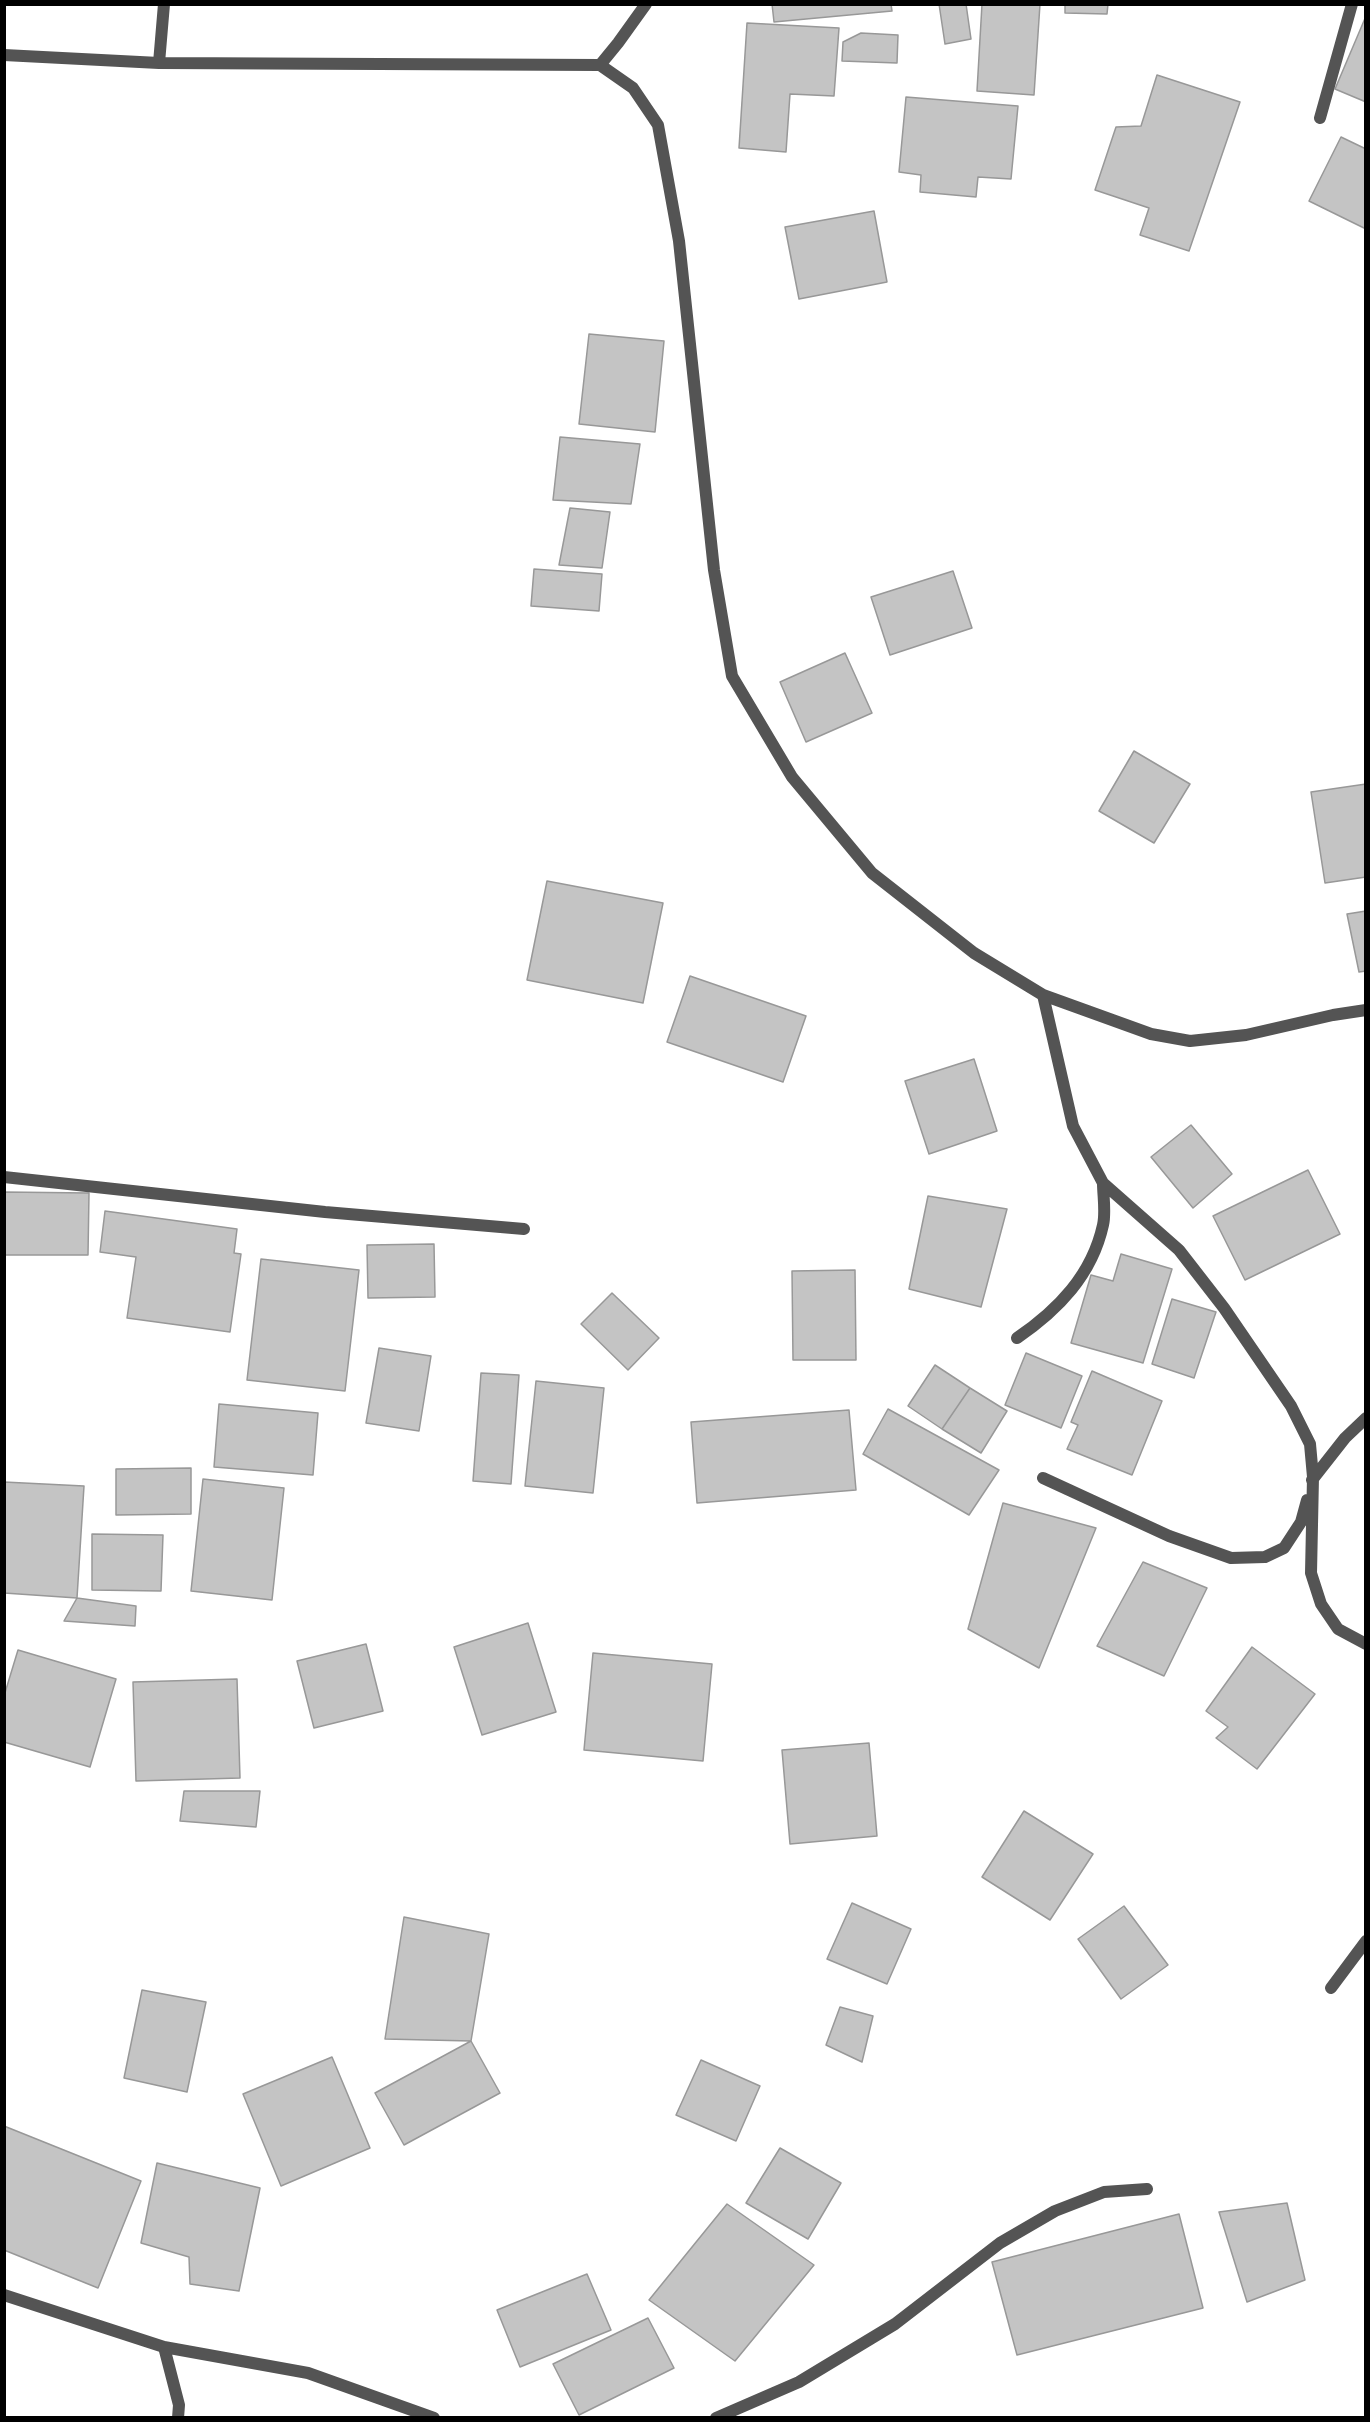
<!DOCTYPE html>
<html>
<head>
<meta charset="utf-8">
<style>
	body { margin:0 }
	#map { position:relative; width:1370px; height:2422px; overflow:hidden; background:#fff; font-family:"Noto Sans",sans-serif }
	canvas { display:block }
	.frame { position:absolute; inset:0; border:6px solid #000; pointer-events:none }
</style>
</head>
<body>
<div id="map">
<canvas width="1370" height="2422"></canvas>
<div class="frame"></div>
</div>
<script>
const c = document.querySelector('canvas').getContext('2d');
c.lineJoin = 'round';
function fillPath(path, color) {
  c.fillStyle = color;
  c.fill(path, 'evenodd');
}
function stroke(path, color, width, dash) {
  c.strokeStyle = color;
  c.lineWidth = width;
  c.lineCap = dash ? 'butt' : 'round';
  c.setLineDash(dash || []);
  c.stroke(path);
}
const building = new Path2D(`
	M772,4H891L892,11L774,22Z
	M939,4H966L971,39L945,44Z
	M982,4H1040L1034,95L977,91Z
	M1065,4H1108L1107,14L1065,13Z
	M1366,16V102L1335,89Z
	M747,23L839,28L834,96L790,94L786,152L739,148Z
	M861,33L898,35L897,63L842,61L843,42Z
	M1157,75L1240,102L1189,251L1140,235L1149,208L1095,190L1116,127L1141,126Z
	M906,97L1018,106L1011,179L978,177L976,197L920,192L921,175L899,172Z
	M1341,137L1366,149V229L1309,201Z
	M874,211L887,282L799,299L785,227Z
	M589,334L664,341L655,432L579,424Z
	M560,437L640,444L631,504L553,500Z
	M570,508L610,512L602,568L559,565Z
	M534,569L602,574L599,611L531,606Z
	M953,571L972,628L890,655L871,597Z
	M845,653L872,713L806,742L780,682Z
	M1134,751L1190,784L1154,843L1099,811Z
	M1366,784V877L1325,883L1311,792Z
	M547,881L663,903L643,1003L527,980Z
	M1366,911V971L1359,972L1347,914Z
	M690,976L806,1016L783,1082L667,1042Z
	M974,1059L997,1131L929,1154L905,1081Z
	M1191,1125L1232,1174L1193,1208L1151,1157Z
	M1308,1170L1340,1234L1245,1280L1213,1216Z
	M4,1192L89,1193L88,1255H4Z
	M928,1196L1007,1209L981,1307L909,1289Z
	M105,1211L237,1229L234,1253L241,1254L230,1332L127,1318L136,1257L100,1252Z
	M434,1244L435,1297L368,1298L367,1245Z
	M1121,1254L1172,1269L1143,1363L1071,1343L1091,1275L1113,1281Z
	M261,1259L359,1270L345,1391L247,1380Z
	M855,1270L856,1360H793L792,1271Z
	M612,1293L659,1338L628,1370L581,1324Z
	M1172,1299L1216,1312L1194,1378L1152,1364Z
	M379,1348L431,1356L419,1431L366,1423Z
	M1026,1353L1082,1376L1061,1428L1005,1405Z
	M935,1365L970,1388L942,1429L908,1406Z
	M1092,1371L1162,1401L1132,1475L1067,1449L1078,1425L1071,1422Z
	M481,1373L519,1375L511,1484L473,1481Z
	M536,1381L604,1388L593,1493L525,1486Z
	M970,1388L1007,1411L981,1453L942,1429Z
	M219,1404L318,1413L313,1475L214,1467Z
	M888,1409L999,1470L969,1515L863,1454Z
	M849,1410L856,1490L697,1503L691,1422Z
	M191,1468V1514L116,1515V1469Z
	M203,1479L284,1488L272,1600L191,1591Z
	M4,1482L84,1486L77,1598L4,1593Z
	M1003,1503L1096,1528L1039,1668L968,1629Z
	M92,1534L163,1535L161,1591L92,1590Z
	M1143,1562L1207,1588L1164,1676L1097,1646Z
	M77,1598L136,1606L135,1626L64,1621Z
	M528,1623L556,1712L482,1735L454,1647Z
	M366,1644L383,1711L314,1728L297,1661Z
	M1252,1647L1315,1694L1257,1769L1216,1738L1228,1727L1206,1711Z
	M18,1650L116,1679L90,1767L4,1742V1696Z
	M593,1653L712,1664L703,1761L584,1750Z
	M237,1679L240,1778L136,1781L133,1682Z
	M869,1743L877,1836L790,1844L782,1750Z
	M184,1791H260L256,1827L180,1821Z
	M1024,1811L1093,1854L1050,1920L982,1877Z
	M852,1903L911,1929L887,1984L827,1959Z
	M1124,1906L1168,1965L1121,1999L1078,1939Z
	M404,1917L489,1934L471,2041L385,2039Z
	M142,1990L206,2002L187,2092L124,2078Z
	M840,2007L873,2016L862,2062L826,2045Z
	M471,2041L500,2093L404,2145L375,2093Z
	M332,2057L370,2148L281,2186L243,2094Z
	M701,2060L760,2086L736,2141L676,2115Z
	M4,2126L141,2181L98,2288L4,2250Z
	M780,2148L841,2183L808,2239L746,2203Z
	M157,2163L260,2188L239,2291L190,2284L189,2257L141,2243Z
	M1287,2203L1305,2280L1247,2302L1219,2212Z
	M727,2204L814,2265L735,2361L649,2300Z
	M1179,2214L1203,2308L1017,2355L992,2262Z
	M587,2274L611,2330L520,2367L497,2310Z
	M648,2318L674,2368L579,2415L553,2364Z`);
fillPath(building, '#c4c4c4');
stroke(building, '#989898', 1.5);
stroke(new Path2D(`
	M4,55L159,63L600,65L618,43L646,4
	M159,63L164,4
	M600,65L633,88L658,125L679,241L714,570L732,676L792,777L872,873L974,953L1043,995L1151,1034L1190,1041L1246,1035L1333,1015L1366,1010
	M1320,118L1352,4
	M1043,995L1073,1126L1103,1183L1179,1250L1224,1308L1291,1406L1310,1444L1313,1477L1311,1573L1321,1604L1338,1629L1366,1644
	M4,1177L325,1212L524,1229
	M1017,1338C1058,1310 1092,1275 1103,1225C1106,1212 1103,1196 1103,1183
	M1043,1478L1169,1536L1231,1558L1265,1557L1284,1548L1301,1522L1307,1500
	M1312,1480L1345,1438L1366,1418
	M1331,1988L1366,1941
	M4,2295L164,2347L308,2373L434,2418
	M164,2347L179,2405L178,2418
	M716,2418L799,2382L895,2324L1000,2243L1055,2211L1104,2192L1147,2189`), '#545454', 12);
</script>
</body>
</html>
